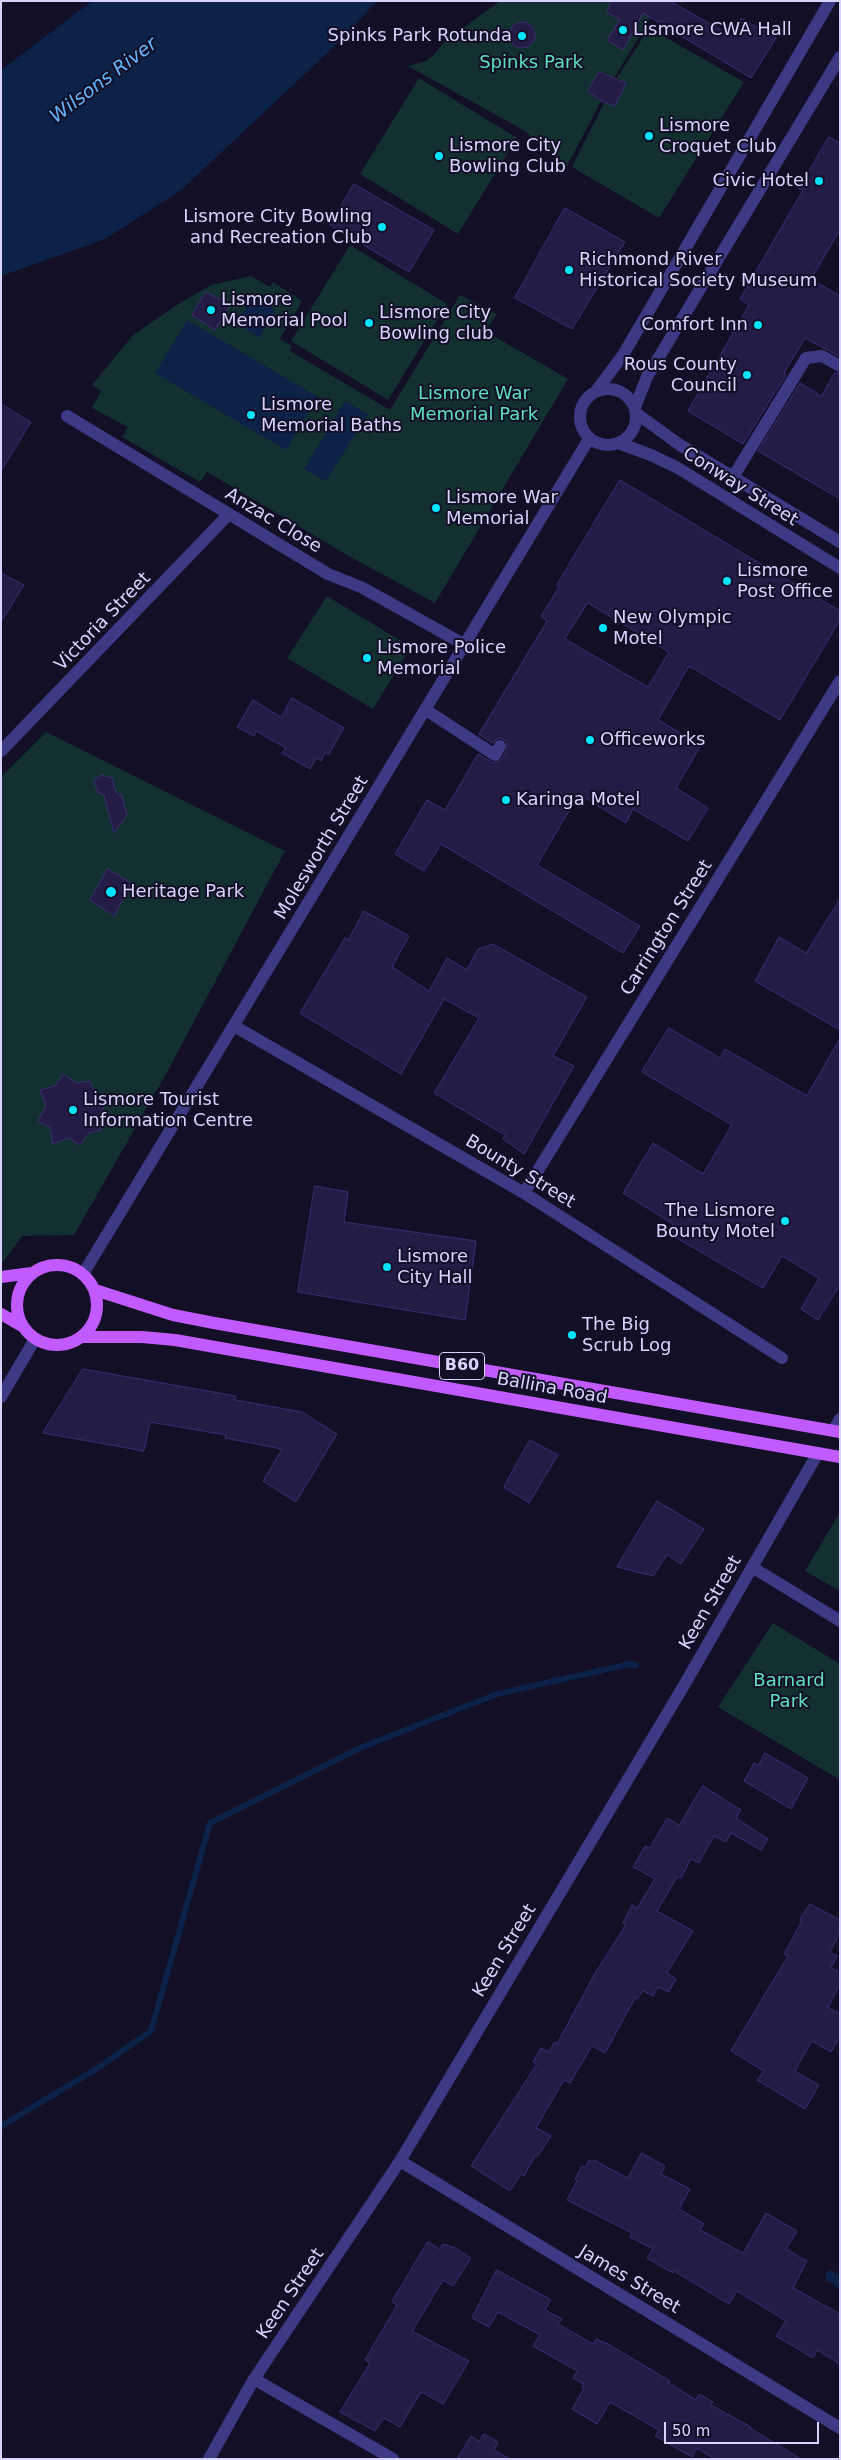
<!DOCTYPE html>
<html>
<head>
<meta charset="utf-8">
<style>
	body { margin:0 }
	#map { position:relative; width:841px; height:2460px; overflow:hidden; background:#130f26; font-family:"DejaVu Sans",sans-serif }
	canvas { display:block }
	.frame { position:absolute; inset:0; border:2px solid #d9d4ff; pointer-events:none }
	.scale { position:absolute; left:664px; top:2422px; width:155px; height:22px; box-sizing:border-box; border:2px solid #d9d4ff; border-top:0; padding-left:6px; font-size:15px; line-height:18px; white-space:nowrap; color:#d9d4ff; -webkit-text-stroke:4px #130f26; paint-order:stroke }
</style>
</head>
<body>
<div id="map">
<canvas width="841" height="2460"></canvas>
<div class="frame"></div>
<div class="scale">50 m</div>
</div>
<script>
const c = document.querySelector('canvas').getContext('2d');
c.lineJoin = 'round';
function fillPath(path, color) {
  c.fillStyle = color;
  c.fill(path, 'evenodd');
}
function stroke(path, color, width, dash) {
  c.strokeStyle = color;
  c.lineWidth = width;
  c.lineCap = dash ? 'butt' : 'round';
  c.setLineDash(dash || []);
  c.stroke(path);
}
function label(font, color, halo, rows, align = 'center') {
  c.font = font + ' "DejaVu Sans",sans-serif';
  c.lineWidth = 4;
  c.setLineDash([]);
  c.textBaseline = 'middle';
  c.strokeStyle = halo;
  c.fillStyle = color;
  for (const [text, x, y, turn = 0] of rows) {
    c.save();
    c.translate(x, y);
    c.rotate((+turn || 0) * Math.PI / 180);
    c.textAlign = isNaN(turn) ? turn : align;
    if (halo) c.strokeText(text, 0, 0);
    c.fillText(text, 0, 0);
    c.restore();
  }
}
fillPath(new Path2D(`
	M500,1H661L614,78L599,71L588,91L601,101L566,168L525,131L408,66L426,61L435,54L444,42Z
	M649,28L744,82L659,218L572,167L605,101L625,83L617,78Z
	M419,78L517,138L458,234L360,174Z
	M350,245L447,304L388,400L291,341Z
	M251,276L270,287L273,282L302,301L280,339L292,346L290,351L390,410L460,295L497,314L485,331L568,379L435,603L347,555L207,472L200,482L122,437L128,427L92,408L101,391L92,385L133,335L180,303L211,285Z
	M327,596L411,647L373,709L287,658Z
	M46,732L285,851L166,1074L74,1235L22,1236L1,1265V777Z
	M840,1512V1591L805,1571Z
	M773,1623L840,1664V1780L718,1707Z`), '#12302f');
fillPath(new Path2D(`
	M92,1H377L340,41L180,191L105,239L1,276V70Z
	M254,296L276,311L259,338L236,322Z
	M187,320L318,397L286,450L155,373Z
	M345,401L368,414L326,481L304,469Z
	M831,2270L840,2276V2290L834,2284L826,2281V2273Z`), '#0c2248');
stroke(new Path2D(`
	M1,2126L93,2071L151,2031L210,1823L360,1748L497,1694L630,1664L636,1665`), '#0c2248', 6);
const building = new Path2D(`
	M612,1H670L730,35L741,18L776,38L751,78L643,13L623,50L607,40L620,20L607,12Z
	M509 35a13 13 0 1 1 26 0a13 13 0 1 1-26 0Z
	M599,72L626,83L615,106L601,101L588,91Z
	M829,137L840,143V230L811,279L840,296V357L805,338L784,373L786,375L743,444L688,411L749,305L740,299L803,190L799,189Z
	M354,184L434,230L409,272L330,225Z
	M565,208L625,242L572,329L515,298Z
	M206,292L230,305L215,330L192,315Z
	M835,373L840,374V499L758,451L800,383L821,396Z
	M1,404L31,422L1,471Z
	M620,480L840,611V620L780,720L689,666L658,720L701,745L676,788L708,808L688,841L633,809L626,823L579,794L537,865L640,926L623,953L441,844L424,871L395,854L427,800L445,810L478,754L494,763L502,759L507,749V741L499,738L492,743L479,734L547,621L541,616L559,587L557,585ZM588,603L669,652L648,687L565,639Z
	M1,573L24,585L1,622Z
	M292,698L344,728L329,754L325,753L321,761L317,758L310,769L282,753L286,748L256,731L254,736L237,727L253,700L281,717Z
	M102,775L112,778L116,793L122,796L127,815L114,833L104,795L98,792L94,781Z
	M108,869L131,883L114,916L90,900Z
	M840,899V1030L755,981L779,937L806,953Z
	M364,911L409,936L392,967L429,991L447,958L467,970L478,949L493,944L587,997L553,1056L574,1066L524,1154L503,1139L505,1135L434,1093L479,1018L444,999L401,1074L300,1013L345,938L348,940Z
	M669,1028L720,1058L725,1049L807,1096L840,1038V1285L818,1320L801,1309L819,1278L782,1256L763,1288L668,1233L673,1224L623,1193L653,1143L703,1174L732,1125L642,1072Z
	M64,1074L76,1083L90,1081L95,1093L106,1102L100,1114L101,1130L89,1133L80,1145L68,1138L53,1144L50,1128L38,1121L46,1106L40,1090L55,1086Z
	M315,1186L348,1192L344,1222L476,1241L465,1320L298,1292Z
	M83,1369L236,1396L235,1400L302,1412L337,1434L296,1502L263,1481L282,1449L225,1438L226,1435L150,1422L144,1451L43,1433Z
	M530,1440L558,1455L529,1503L504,1487Z
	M657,1501L704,1529L681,1564L667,1555L653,1576L617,1567Z
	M765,1753L808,1778L791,1809L744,1781L754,1763L758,1765Z
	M703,1786L741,1810L736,1818L768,1839L761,1850L731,1833L726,1842L714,1836L699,1863L691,1859L681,1878L677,1877L657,1911L693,1931L667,1973L676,1979L669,1992L658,1987L653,1996L643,1991L637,1999L635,1998L605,2053L592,2046L570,2083L564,2080L536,2128L551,2136L537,2157L535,2156L524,2176L521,2174L510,2191L471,2166L537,2064L533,2062L541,2048L548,2052L555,2042L557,2044L594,1975L626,1925L623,1923L632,1905L637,1908L655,1879L633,1867L645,1846L650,1848L667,1818L679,1825Z
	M810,1904L840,1920V1932L830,1952L837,1956L831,1968L840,1972V1984L828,2007L840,2014V2037L831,2052L812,2041L795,2071L819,2085L805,2109L757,2080L764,2071L731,2051L788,1956L784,1954L802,1921L800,1920Z
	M642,2153L665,2166L661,2174L690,2189L679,2209L704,2224L700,2230L743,2253L766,2213L797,2231L786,2249L807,2261L793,2288L840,2314V2364L817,2350L813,2358L776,2336L786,2321L737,2291L729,2304L674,2271L673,2273L647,2258L653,2249L630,2237L632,2233L567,2200L577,2181L575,2179L582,2166L585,2168L589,2160L592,2162L594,2160L627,2178Z
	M428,2242L440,2249L443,2244L455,2248L471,2258L453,2286L443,2280L412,2331L469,2361L443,2404L421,2392L400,2427L384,2418L375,2431L340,2412L370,2363L365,2360L397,2305L392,2302Z
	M497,2270L551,2300L545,2310L562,2319L558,2324L593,2344L596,2339L608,2344L670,2381L669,2383L696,2400L699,2394L713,2402L711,2405L751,2427L750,2428L801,2459H715L697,2448L692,2457L655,2436L659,2430L610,2402L597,2424L572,2409L584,2388L582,2387L584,2384L573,2378L577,2371L533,2346L540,2335L498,2312L489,2327L472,2318Z
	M484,2434L498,2442L494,2450L510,2459H457L471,2436L479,2441Z`);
fillPath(building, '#241b47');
stroke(building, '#3b2d73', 1);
stroke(new Path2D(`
	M580 417a28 28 0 1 1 56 0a28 28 0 1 1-56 0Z
	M596,391L623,355L830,1
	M635,407L647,377L840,57
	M636,413L680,445L840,542
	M67,416L328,574L363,588L465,645
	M618,443L651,455L678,468L840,568
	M733,477L806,358L822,356L840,366
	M426,710L495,755L500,746
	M1,751L228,515
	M234,1026L524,1193L782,1358
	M524,1193L840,681
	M83,1274L589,439
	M1,1397L35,1339
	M833,1431L840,1419
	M752,1567L840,1621
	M400,2161L840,2428
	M254,2379L393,2459
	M209,2459L254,2379L400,2161L683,1687L818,1453`), '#3d3a85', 12);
stroke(new Path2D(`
	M17 1305a40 40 0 1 1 80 0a40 40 0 1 1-80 0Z
	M1,1277L32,1273
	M95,1290L173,1315L214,1323L840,1432
	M1,1314L22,1326
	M81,1337H142L175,1340L840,1457`), '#c25bff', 12);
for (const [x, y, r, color] of [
	[623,30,5,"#00e5ff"],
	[522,36,5,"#00e5ff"],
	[649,136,5,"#00e5ff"],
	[439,156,5,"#00e5ff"],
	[819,181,5,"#00e5ff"],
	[382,227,5,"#00e5ff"],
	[569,270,5,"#00e5ff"],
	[211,310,5,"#00e5ff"],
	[369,323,5,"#00e5ff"],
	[758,325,5,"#00e5ff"],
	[747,375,5,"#00e5ff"],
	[251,415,5,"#00e5ff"],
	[436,508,5,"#00e5ff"],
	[727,581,5,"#00e5ff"],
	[603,628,5,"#00e5ff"],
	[367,658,5,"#00e5ff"],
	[590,740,5,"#00e5ff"],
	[506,800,5,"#00e5ff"],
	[111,892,6,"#00e5ff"],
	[73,1110,5,"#00e5ff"],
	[785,1221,5,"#00e5ff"],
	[387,1267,5,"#00e5ff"],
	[572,1335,5,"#00e5ff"]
]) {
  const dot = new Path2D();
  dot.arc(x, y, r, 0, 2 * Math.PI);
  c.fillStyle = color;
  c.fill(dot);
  stroke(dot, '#130f26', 2);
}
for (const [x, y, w] of [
	[462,1366,45]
]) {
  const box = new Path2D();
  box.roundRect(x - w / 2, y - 13.5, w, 27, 4);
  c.fillStyle = '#130f26';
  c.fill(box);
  stroke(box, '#d9d4ff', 1);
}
label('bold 16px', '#d9d4ff', null, [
	["B60",462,1366]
]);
label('18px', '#d9d4ff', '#130f26', [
	["Lismore CWA Hall",633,30],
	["Spinks Park Rotunda",512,36,"right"],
	["Lismore",659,126],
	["Croquet Club",659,147],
	["Lismore City",449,146],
	["Bowling Club",449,167],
	["Civic Hotel",809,181,"right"],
	["Lismore City Bowling",372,217,"right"],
	["and Recreation Club",372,238,"right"],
	["Richmond River",579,260],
	["Historical Society Museum",579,281],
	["Lismore",221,300],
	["Memorial Pool",221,321],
	["Lismore City",379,313],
	["Bowling club",379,334],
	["Comfort Inn",748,325,"right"],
	["Rous County",737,365,"right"],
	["Council",737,386,"right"],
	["Lismore",261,405],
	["Memorial Baths",261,426],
	["Lismore War",446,498],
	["Memorial",446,519],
	["Lismore",737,571],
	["Post Office",737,592],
	["New Olympic",613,618],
	["Motel",613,639],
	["Lismore Police",377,648],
	["Memorial",377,669],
	["Officeworks",600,740],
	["Karinga Motel",516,800],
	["Heritage Park",122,892],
	["Lismore Tourist",83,1100],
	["Information Centre",83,1121],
	["The Lismore",775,1211,"right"],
	["Bounty Motel",775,1232,"right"],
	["Lismore",397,1257],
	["City Hall",397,1278],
	["The Big",582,1325],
	["Scrub Log",582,1346]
], 'left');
label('18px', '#5fe0c0', '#130f26', [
	["Spinks Park",531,63],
	["Lismore War",474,394],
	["Memorial Park",474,415],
	["Barnard",789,1681],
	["Park",789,1702]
]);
label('18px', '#d9d4ff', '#130f26', [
	["Conway Street",740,487,32],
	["Anzac Close",273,521,31],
	["Victoria Street",103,622,-46],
	["Molesworth Street",322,848,-59],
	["Carrington Street",667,928,-58],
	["Bounty Street",520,1172,31],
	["Ballina Road",552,1389,10],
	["Keen Street",711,1603,-60],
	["Keen Street",505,1951,-59],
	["James Street",629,2280,31],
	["Keen Street",291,2294,-56]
]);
label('italic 19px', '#62b6ff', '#130f26', [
	["Wilsons River",104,81,-37]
]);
</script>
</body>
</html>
